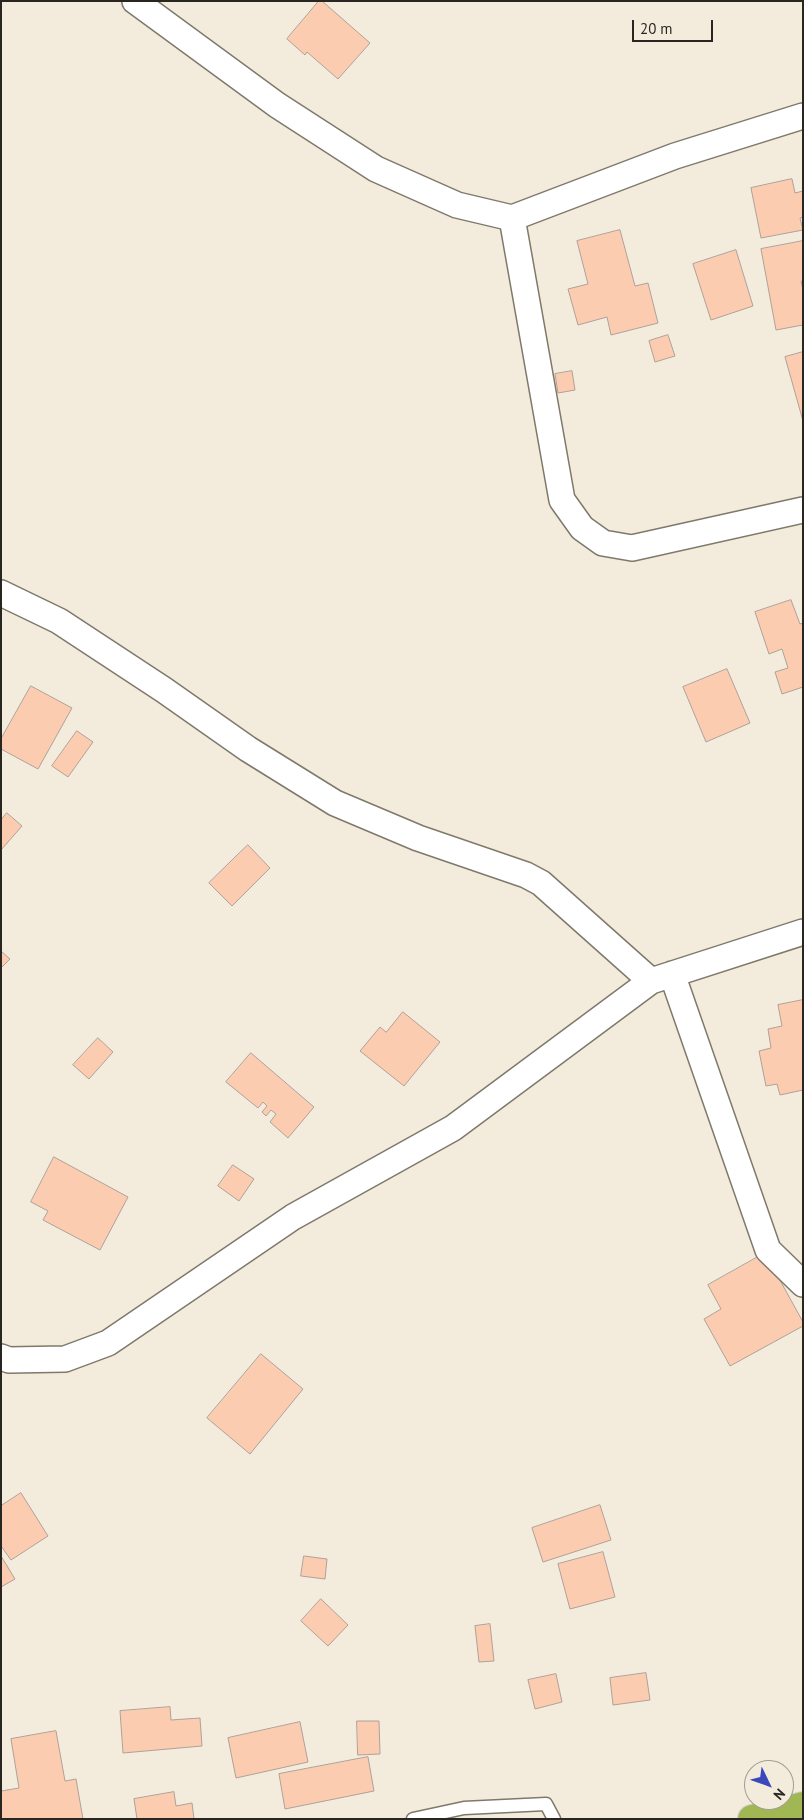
<!DOCTYPE html>
<html>
<head>
<meta charset="utf-8">
<style>
	body { margin:0 }
	#map { position:relative; width:804px; height:1820px; overflow:hidden; background:#f3ecdd; font-family:"PT Sans",sans-serif }
	canvas { display:block }
	.frame { position:absolute; inset:0; border:2px solid #292621; pointer-events:none }
	.north { position:absolute; left:744px; top:1760px; width:50px; height:50px; box-sizing:border-box; background:#f3ecdd; border:1px solid #a29d92; border-radius:50%; rotate:132deg; font-size:14px; font-weight:700; line-height:20px; text-align:center; color:#292621 }
	.north::after { content:''; display:block; margin:auto; width:18px; height:22px; background:#3b48bb; clip-path:polygon(50% 0,100% 100%,50% 72%,0 100%) }
	.scale { position:absolute; left:632px; top:20px; width:81px; height:22px; box-sizing:border-box; border:2px solid #292621; border-top:0; padding-left:6px; font-size:15px; line-height:18px; white-space:nowrap; color:#292621; -webkit-text-stroke:4px #f3ecdd; paint-order:stroke }
</style>
</head>
<body>
<div id="map">
<canvas width="804" height="1820"></canvas>
<div class="frame"></div>
<div class="north">N</div>
<div class="scale">20 m</div>
</div>
<script>
const c = document.querySelector('canvas').getContext('2d');
c.lineJoin = 'round';
function fillPath(path, color) {
  c.fillStyle = color;
  c.fill(path, 'evenodd');
}
function stroke(path, color, width, dash) {
  c.strokeStyle = color;
  c.lineWidth = width;
  c.lineCap = dash ? 'butt' : 'round';
  c.setLineDash(dash || []);
  c.stroke(path);
}
const building = new Path2D(`
	M319,1H322L370,43L338,79L307,52L305,55L287,39Z
	M792,179L795,193L803,191V217L800,218L803,230L761,238L751,188Z
	M620,230L635,286L648,283L658,323L611,335L607,317L578,325L568,289L588,284L577,241Z
	M803,241V281H801L803,290V325L776,330L761,249Z
	M736,250L753,306L711,320L693,264Z
	M668,335L675,356L655,362L649,341Z
	M803,352V421L785,357Z
	M572,371L575,390L558,393L555,374Z
	M791,600L800,624L803,623V687L782,694L775,672L788,668L782,649L769,654L755,612Z
	M727,669L750,723L706,742L683,687Z
	M31,686L72,708L38,769L1,749V739Z
	M77,731L93,742L68,777L52,766Z
	M7,813L22,826L1,850V820Z
	M248,845L270,868L232,906L209,883Z
	M1,951L10,959L1,968Z
	M803,1000V1090L780,1095L777,1084L766,1086L759,1051L771,1048L768,1029L782,1026L778,1005Z
	M403,1012L440,1042L404,1086L360,1051L380,1027L386,1032Z
	M98,1038L113,1052L89,1079L73,1065Z
	M251,1053L314,1107L288,1138L270,1122L276,1114L271,1110L266,1116L262,1112L267,1106L263,1102L258,1108L226,1082Z
	M54,1157L128,1197L100,1250L43,1220L48,1211L31,1202Z
	M233,1165L254,1179L239,1201L218,1186Z
	M765,1253L803,1322V1326L730,1366L704,1319L721,1309L708,1285Z
	M261,1354L303,1389L250,1454L207,1418Z
	M21,1493L48,1536L11,1560L1,1546V1506Z
	M600,1505L611,1540L543,1562L532,1528Z
	M603,1552L615,1597L570,1609L558,1564Z
	M1,1556L15,1579L1,1587Z
	M304,1556L327,1559L325,1579L301,1576Z
	M321,1599L348,1625L328,1646L301,1621Z
	M490,1624L494,1661L479,1662L475,1626Z
	M646,1673L650,1700L613,1705L610,1678Z
	M556,1674L562,1702L535,1709L528,1680Z
	M170,1707L171,1720L200,1718L202,1746L123,1753L120,1711Z
	M357,1721H379L380,1754L358,1755Z
	M300,1722L308,1762L236,1778L228,1738Z
	M56,1731L65,1781L76,1779L83,1819H1V1791L19,1788L11,1739Z
	M368,1757L374,1791L285,1809L279,1774Z
	M174,1792L176,1806L192,1803L194,1819H137L134,1799Z`);
fillPath(building, '#fcccb0');
stroke(building, '#afa098', 1);
const lane = new Path2D(`
	M413,1819L464,1808L546,1804L554,1819`);
const street = new Path2D(`
	M135,1L277,105L376,169L457,205L512,218L675,156L803,116
	M512,218L562,500L582,528L603,543L632,548L803,510
	M1,593L59,621L164,690L248,749L335,803L418,838L526,875L541,883L651,981L803,932
	M672,974L768,1250L803,1284
	M1,1357L9,1360L65,1359L108,1343L293,1217L453,1128L651,981`);
const highway = new Path2D(`
	M752,1819L803,1806`);
stroke(lane, '#7f796c', 15);
stroke(street, '#7f796c', 28);
stroke(highway, '#d0cfce', 30);
stroke(lane, '#fff', 12);
stroke(street, '#fff', 25);
stroke(highway, '#a0b753', 28);
</script>
</body>
</html>
